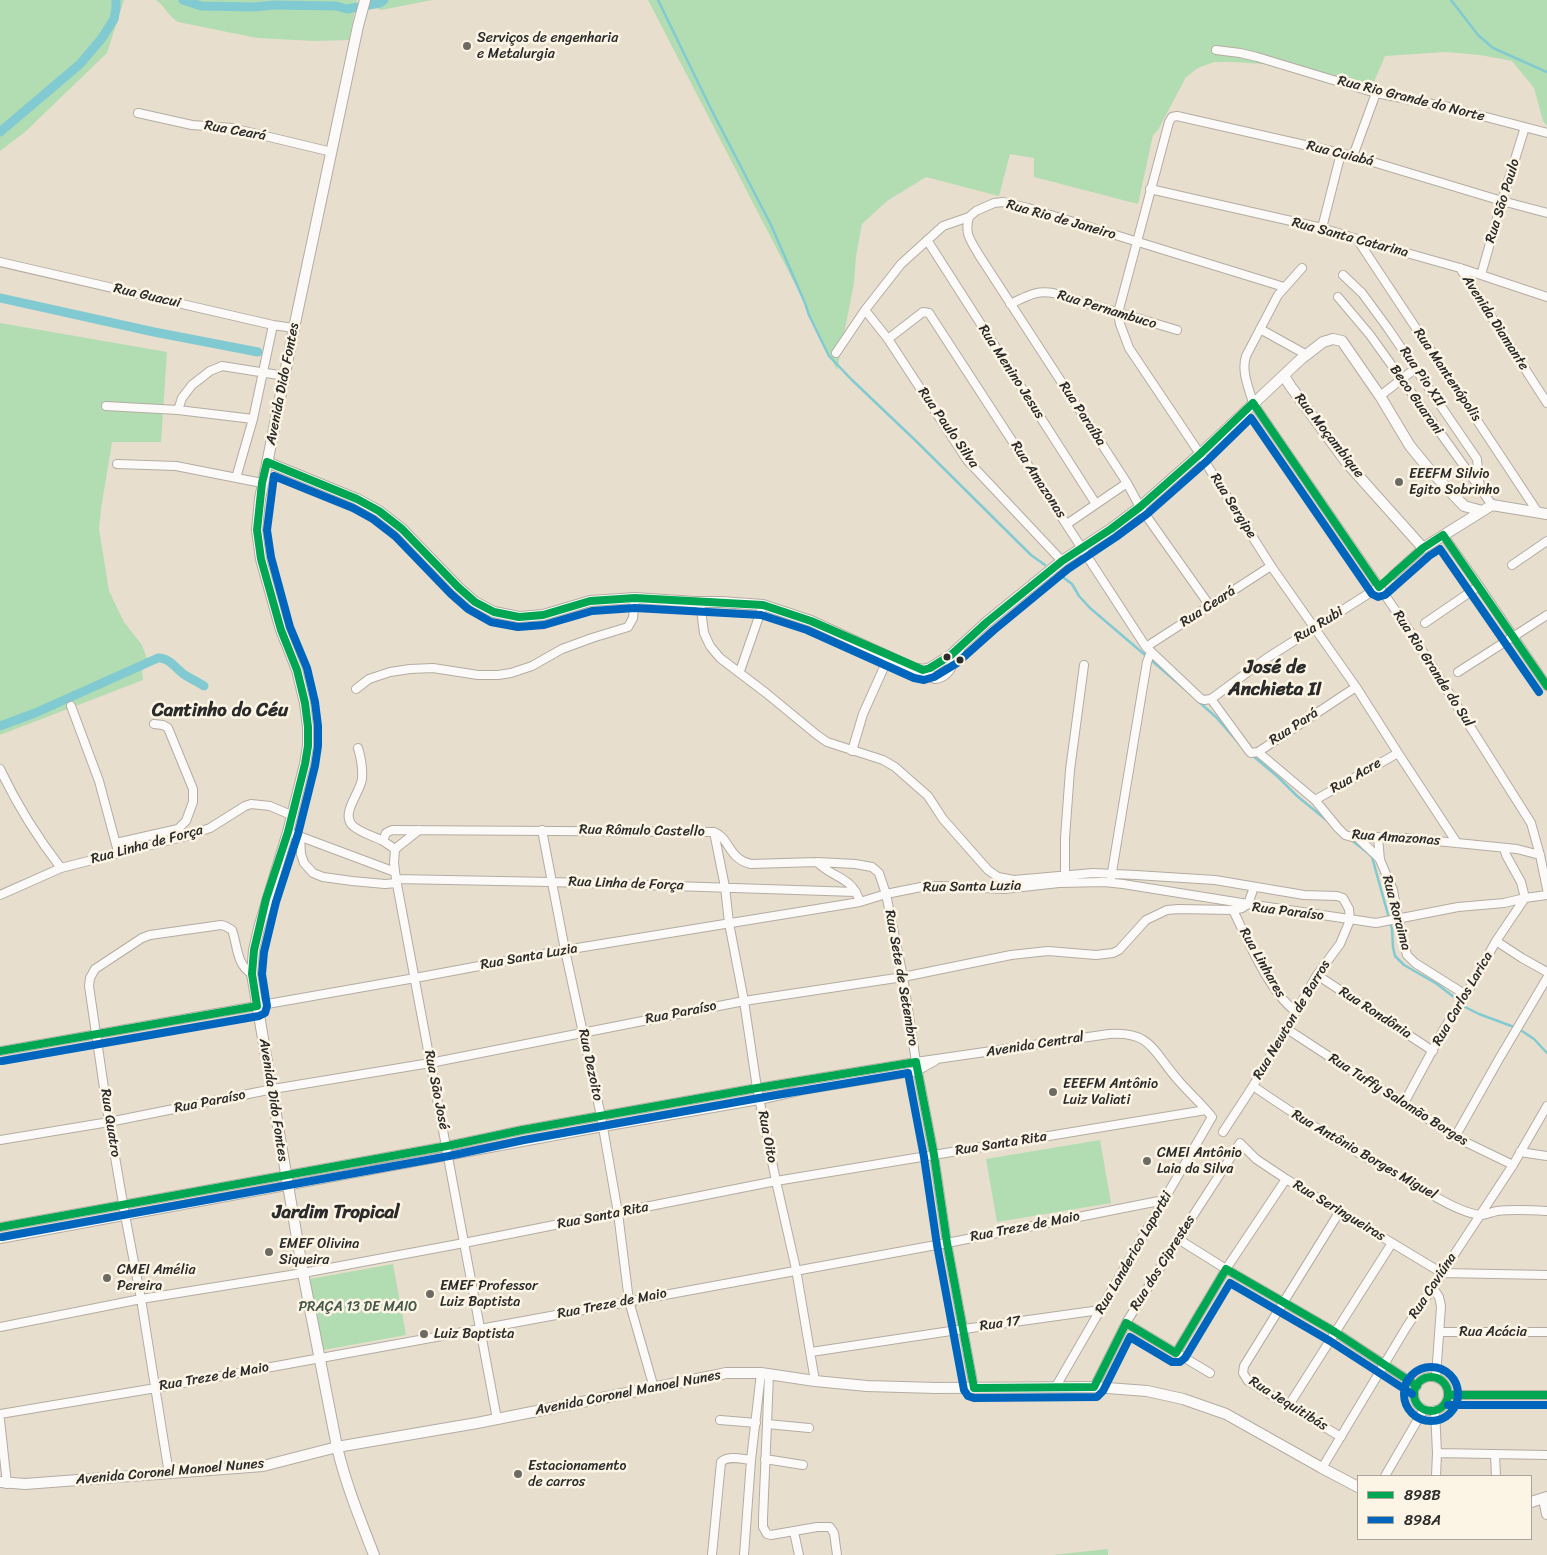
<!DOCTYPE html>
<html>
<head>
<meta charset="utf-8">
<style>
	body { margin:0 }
	#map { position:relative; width:1547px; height:1555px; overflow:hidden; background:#e8dece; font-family:Sriracha,sans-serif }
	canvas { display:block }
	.legend { position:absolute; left:1357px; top:1475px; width:175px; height:65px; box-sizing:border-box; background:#fcf5e5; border:1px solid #a8a49b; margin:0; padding:6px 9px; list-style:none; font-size:15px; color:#2b2b2b }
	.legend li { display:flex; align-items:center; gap:10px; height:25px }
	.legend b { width:25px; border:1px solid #a8a49b }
</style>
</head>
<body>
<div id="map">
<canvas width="1547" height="1555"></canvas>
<ul class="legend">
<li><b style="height:6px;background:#00a651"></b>898B</li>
<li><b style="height:6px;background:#0065bd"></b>898A</li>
</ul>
</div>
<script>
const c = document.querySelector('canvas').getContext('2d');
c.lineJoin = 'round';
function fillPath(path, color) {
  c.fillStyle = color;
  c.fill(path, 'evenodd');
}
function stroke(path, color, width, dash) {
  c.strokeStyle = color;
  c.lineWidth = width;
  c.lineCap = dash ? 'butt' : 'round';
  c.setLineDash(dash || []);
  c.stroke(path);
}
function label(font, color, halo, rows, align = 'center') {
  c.font = font + ' Sriracha,sans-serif';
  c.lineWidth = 5;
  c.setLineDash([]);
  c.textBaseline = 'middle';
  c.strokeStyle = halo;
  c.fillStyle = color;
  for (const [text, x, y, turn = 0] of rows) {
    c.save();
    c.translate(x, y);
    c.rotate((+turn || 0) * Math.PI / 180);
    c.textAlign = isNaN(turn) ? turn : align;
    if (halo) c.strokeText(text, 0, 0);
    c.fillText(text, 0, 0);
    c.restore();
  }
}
fillPath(new Path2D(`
	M0,0H124L107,53L25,132L0,151Z
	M156,0H357L349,40L315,41L257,38L178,22C167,15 165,6 156,0Z
	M379,0H432L381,10L377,8V2Z
	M648,0H1547V126L1543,121L1534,88L1512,61L1480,55L1446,52L1385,56L1370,91L1263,64L1233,62H1214L1198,68L1186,77L1158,130L1153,135L1138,204L1034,177V158L1010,154L999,196L926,177L887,201L862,224L856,256L854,283L837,370L797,288Z
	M0,323L167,352L161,442H112L101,509L99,529L109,591L124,622L142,645L147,659L142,672L143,680L0,735Z
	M1100,1140L1111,1203L997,1222L986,1159Z
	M393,1264L406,1335L323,1350L310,1279Z
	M1108,1549V1555H1052Z`), '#b2dcb2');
stroke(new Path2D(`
	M658,0L710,107L771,225L805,303L809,315L829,356L852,380L916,441L1031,555L1045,565
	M1451,0L1478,35L1493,48L1547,72
	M1056,572L1072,584L1079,596L1090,608L1193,696
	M1199,702L1216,717L1242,747
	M1252,755L1278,777L1297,796L1330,823
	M1350,839L1368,853L1372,857L1392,929L1393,947L1395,956L1404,965L1437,984L1459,1001
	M1465,1007L1479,1014L1514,1027
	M1519,1029L1534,1039L1547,1053`), '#82cad1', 2.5);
stroke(new Path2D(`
	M183,0L201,6L254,7L274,5L336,6L347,9L380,3L384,0
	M0,132L80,64L102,38L114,19L116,8V0
	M0,298L154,332L258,352
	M0,726L35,713L158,658C169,657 177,670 185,675C191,679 198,682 204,686`), '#82cad1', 9);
const street = new Path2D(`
	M1216,50L1240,53L1257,57L1376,93L1448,107L1547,133
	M138,113L192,125L232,128L332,152
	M1353,156L1376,93
	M1150,189L1322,228L1357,239L1460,268L1547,297
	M969,217C964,234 971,241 979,255L1127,483L1140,507L1210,606
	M1322,228L1341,153
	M1357,239L1537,511
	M927,240L1096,504
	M0,262L273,325L294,328
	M1302,268L1278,295L1246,356C1241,372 1249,388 1253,403L1411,633L1531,823L1540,855L1547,889
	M1460,268L1547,403
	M1343,275L1362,293L1387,327L1477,459L1480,489
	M1481,275L1502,201L1525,127
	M1338,297L1370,335L1492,505
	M1010,304C1026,297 1035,290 1053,293L1177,330
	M865,310L888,339L967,460L1062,561
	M1260,329L1307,355
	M888,339L923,312L929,313L1146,647L1201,699L1204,700L1211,699L1267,658L1379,587
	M836,353L865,310L901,264L943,226L969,217L976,211L994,203L1003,202L1028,208L1284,287
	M1380,396L1416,368
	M106,406L178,410L253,419
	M178,410L182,398L192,385L210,371L222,366L285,376
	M117,464L176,466L262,483
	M236,478L253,419L273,325
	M1067,524L1127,483
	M1443,535L1479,586L1547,686
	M1512,565L1547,541
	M1393,575L1423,548
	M700,602L704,633L710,646L720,658L766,693L817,735L827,742L883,760L895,767L928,796L943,819L988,870L998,877L1014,880L1093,873L1136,875L1215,880L1304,895L1337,896L1343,898L1349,909L1350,920L1340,944L1317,975L1253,1086L1223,1132
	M1425,623L1479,586
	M1146,647L1271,566
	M740,671L763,605
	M1458,672L1547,615
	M356,689L369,679L390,672L410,669L433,668L478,675H498L511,673L532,666L562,649L592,638L628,627L633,618L635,598
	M1211,699L1249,751L1251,753L1258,752L1315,800L1338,828L1345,835L1352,837L1405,838L1457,843L1517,849L1540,855
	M71,706L99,781L117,848
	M358,748C361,758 363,768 362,779C360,793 341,813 352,825C360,833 374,836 383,841
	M852,751L863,714L889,656
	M1258,752L1356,687
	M0,769C17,805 37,837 61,868
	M1315,800L1398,753
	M542,830L565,950L601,1116L618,1213L629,1301L654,1388
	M288,832L395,872
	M714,832L725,887L729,923L744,1001L757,1088L776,1181L796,1269L815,1381
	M300,837L301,854L304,863L313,873L323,877L352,881L385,884L397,883
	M1378,837L1380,860L1393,890L1398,918L1407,955L1415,963L1466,995
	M1358,838L1380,859
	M116,843L178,829L186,821L193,802V789L168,728L163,725L154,724
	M1457,843L1398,753L1356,687L1271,566L1200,454L1129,348L1120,324L1118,313L1169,122L1172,117L1177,116L1353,156L1502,201L1547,213
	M1504,848L1506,855L1521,882L1525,898
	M395,849L419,830
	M817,862L855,864L872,867L879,873L886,894L903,977L916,1062L934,1155L947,1243L974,1388
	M1065,875V838L1070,770L1084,665
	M1111,878L1147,662L1151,652
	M396,879L551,882L856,892
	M0,895L61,868L190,835L210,828L245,806L251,804L270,806L291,815
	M1233,910C1248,941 1269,991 1295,1011
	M1496,941L1522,958L1547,972
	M1317,975L1433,1051
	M1287,1029L1342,1065L1404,1103L1455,1137L1513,1165
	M0,1051L415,978L565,950L860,902L886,894L921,887L942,886L1004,889L1059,883L1104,882L1123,884L1248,904L1254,887
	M1253,1086C1305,1122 1360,1155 1416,1186C1435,1196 1457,1211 1479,1215C1484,1216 1491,1212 1497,1211C1514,1209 1530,1210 1547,1211
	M1404,1103L1444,1029L1466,995L1496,941L1525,898
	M1455,1137L1499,1059L1547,978
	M0,1140L109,1122L273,1089L430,1063L744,1001L903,977L1011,955L1048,951L1096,955L1113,953L1119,950L1146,920L1167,910L1179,909L1233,910L1242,908L1248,904L1376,923L1458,907L1504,903L1525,898L1547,895
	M1520,1152L1547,1156
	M1340,1211L1244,1366L1243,1373L1248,1381L1341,1437
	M0,1227L447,1146L522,1130L757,1088L916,1062L1109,1034C1152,1031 1153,1052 1178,1080C1189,1093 1202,1104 1212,1117L1055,1388
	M0,1239L603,1127L759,1100L803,1090L917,1071L935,1061
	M1178,1239L1226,1269L1335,1332L1417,1386
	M1433,1288L1439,1297L1441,1306L1436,1377
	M1126,1323L1210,1373
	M0,1327L141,1299L303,1273L464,1243L776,1181L1206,1110
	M1440,1332H1547
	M811,1352L964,1329L1100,1310
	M1176,1353L1226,1269L1286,1179
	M1414 1394a17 17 0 1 1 34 0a17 17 0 1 1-34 0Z
	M1094,1387L1126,1323L1178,1239L1240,1143L1256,1159L1286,1179L1442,1273L1547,1275
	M1448,1395H1547
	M1289,1405L1392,1243
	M1435,1410L1437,1453L1436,1476
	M0,1414L156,1388L480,1329L947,1243L1164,1200
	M497,1419L396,879L394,863L395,849L383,841L386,833L392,830L714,832C730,838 728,859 751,864L817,862C835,880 851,875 860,902
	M0,1420L7,1484
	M720,1420L756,1423
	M767,1424L769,1374
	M809,1428L767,1424L763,1518V1527L767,1534L771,1535L817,1527H830L834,1533L837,1555
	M1437,1453L1547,1455
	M1495,1455L1496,1476
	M765,1459L803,1465
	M1322,1468L1406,1328L1513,1165L1547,1106
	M169,1474L141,1299L125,1215L109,1122L89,986L90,978L95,969L142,938L150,935L221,925L225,926L232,930C238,947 236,964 252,974
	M1385,1476L1424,1409
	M794,1532L799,1555
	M712,1555L721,1462C728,1455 742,1459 751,1460
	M744,1555L751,1460L761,1373`);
const secondary = new Path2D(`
	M365,0L358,26L294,328L260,499L257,530L261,559L281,630L297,670L305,703L308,727V746L305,764L288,832L259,928L254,950L252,974L303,1273L337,1447C346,1485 360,1519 374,1555
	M1284,376L1291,387L1347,463L1423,548L1492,505L1547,514
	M267,462L357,499L379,511L402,529L458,587L475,602L494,612L519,617L543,615L590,601L635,598L695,602H721L763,605L811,621L935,678C950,677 954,659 960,647
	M918,669L923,670L930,668L951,655L987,622L1062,561L1111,529L1140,507L1200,454L1301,359L1323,342L1333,339L1342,341L1380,396L1410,446L1429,469L1464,506L1482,511
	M0,1482L25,1484L263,1466L337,1447L477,1423L712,1376L726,1373H761L815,1381L867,1386L936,1388L1094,1387L1147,1391L1183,1399L1226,1414L1322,1468L1358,1487
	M1544,1499L1547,1514
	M1531,1502L1547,1497`);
stroke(street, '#b3aca3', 10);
stroke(secondary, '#b3aca3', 12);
stroke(street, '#fcfaf8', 8);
stroke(secondary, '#fcfaf8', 10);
stroke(new Path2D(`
	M0,1051L257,1006L252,974L254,950L266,899L288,832L305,764L308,746V727L305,703L297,670L281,630L261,559L257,530L262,483L267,462L357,499L379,511L402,529L458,587L475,602L494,612L519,617L543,615L590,601L635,598L763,605L811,621L923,670L930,668L951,655L987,622L1062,561L1111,529L1140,507L1200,454L1253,403L1379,587L1423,548L1443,535L1547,686
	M0,1227L447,1146L522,1130L757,1088L916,1062L934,1155L947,1243L974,1388L1094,1387L1126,1323L1176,1353L1226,1269L1335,1332L1417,1386
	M1414 1394a17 17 0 1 1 34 0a17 17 0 1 1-34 0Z
	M1448,1395H1547`), '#00a651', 8);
stroke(new Path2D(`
	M2,1061L259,1016L265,1013L267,1006L262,974L264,952L276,902L298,834L315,766L318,746V726L315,702L307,668L290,627L271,557L267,530L274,476L353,508L373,519L395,536L451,594L468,609L491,622L518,627L544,625L592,611L635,608L761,615L807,630L914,678L924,680L934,677L957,663L994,630L1068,569L1116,537L1147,514L1207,461L1251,418L1372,594L1378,597L1385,595L1429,556L1440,549L1539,692
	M2,1237L449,1156L524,1140L759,1098L908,1073L924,1157L937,1245L964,1390L968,1396L974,1398L1097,1397L1103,1391L1130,1337L1172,1362H1180L1185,1358L1230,1283L1330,1341L1412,1394
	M1404 1394a27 27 0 1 1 54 0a27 27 0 1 1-54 0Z
	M1448,1405H1547`), '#0065bd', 8);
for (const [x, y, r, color] of [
	[467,46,5,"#6d6a64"],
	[1399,482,5,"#6d6a64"],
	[947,657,4.5,"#2b2b2b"],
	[960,660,4.5,"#2b2b2b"],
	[1053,1092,5,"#6d6a64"],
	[1147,1161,5,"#6d6a64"],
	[269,1252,5,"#6d6a64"],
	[107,1278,5,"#6d6a64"],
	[430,1294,5,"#6d6a64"],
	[424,1334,5,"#6d6a64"],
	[518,1474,5,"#6d6a64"]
]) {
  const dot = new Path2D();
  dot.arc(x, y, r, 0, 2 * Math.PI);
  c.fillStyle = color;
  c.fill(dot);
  stroke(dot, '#fcf5e5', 2);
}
label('14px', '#2b2b2b', '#fcf5e5', [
	["Serviços de engenharia",477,38],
	["e Metalurgia",477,54],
	["EEEFM Silvio",1409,474],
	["Egito Sobrinho",1409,490],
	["EEEFM Antônio",1063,1084],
	["Luiz Valiati",1063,1100],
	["CMEI Antônio",1157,1153],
	["Laia da Silva",1157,1169],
	["EMEF Olivina",279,1244],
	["Siqueira",279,1260],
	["CMEI Amélia",117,1270],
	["Pereira",117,1286],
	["EMEF Professor",440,1286],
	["Luiz Baptista",440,1302],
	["Luiz Baptista",434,1334],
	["Estacionamento",528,1466],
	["de carros",528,1482]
], 'left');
label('14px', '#2b2b2b', '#fcf5e5', [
	["Rua Rio Grande do Norte",1411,99,14],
	["Rua Ceará",235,131,10],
	["Rua Cuiabá",1340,154,14],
	["Rua São Paulo",1503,201,-73],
	["Rua Rio de Janeiro",1061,220,16],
	["Rua Santa Catarina",1350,238,15],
	["Rua Guacui",147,296,13],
	["Rua Pernambuco",1107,310,17],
	["Avenida Diamante",1495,323,57],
	["Rua Menino Jesus",1011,372,57],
	["Rua Mantenópolis",1447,375,56],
	["Rua Pio XII",1422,377,56],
	["Avenida Dido Fontes",283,384,-79],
	["Beco Guarani",1416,400,55],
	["Rua Paraíba",1082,414,57],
	["Rua Paulo Silva",948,428,55],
	["Rua Moçambique",1329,436,52],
	["Rua Amazonas",1038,480,57],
	["Rua Sergipe",1233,506,58],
	["Rua Ceará",1208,607,-33],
	["Rua Rubi",1319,625,-32],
	["Rua Rio Grande do Sul",1433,669,57],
	["Rua Pará",1294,727,-33],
	["Rua Acre",1356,776,-30],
	["Rua Rômulo Castello",642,831,1],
	["Rua Amazonas",1396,838,4],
	["Rua Linha de Força",147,845,-15],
	["Rua Linha de Força",626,884,2],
	["Rua Santa Luzia",972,887,-1],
	["Rua Paraíso",1288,912,7],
	["Rua Roraima",1396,913,75],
	["Rua Santa Luzia",529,957,-10],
	["Rua Linhares",1262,963,60],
	["Rua Sete de Setembro",901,978,80],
	["Rua Carlos Larica",1463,999,-60],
	["Rua Paraíso",681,1013,-11],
	["Rua Rondônia",1375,1013,33],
	["Rua Newton de Barros",1292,1020,-59],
	["Avenida Central",1035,1045,-9],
	["Rua Dezoito",590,1065,78],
	["Rua São José",436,1090,79],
	["Avenida Dido Fontes",273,1100,81],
	["Rua Tuffy Salomão Borges",1398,1100,32],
	["Rua Paraíso",210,1102,-11],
	["Rua Quatro",110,1123,81],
	["Rua Oito",767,1137,79],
	["Rua Santa Rita",1001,1144,-9],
	["Rua Antônio Borges Miguel",1364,1155,30],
	["Rua Seringueiras",1339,1211,31],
	["Rua Santa Rita",603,1216,-11],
	["Rua Treze de Maio",1025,1227,-11],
	["Rua Landerico Laportti",1134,1253,-60],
	["Rua dos Ciprestes",1163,1263,-58],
	["Rua Caviúna",1433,1286,-57],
	["Rua Treze de Maio",612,1304,-11],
	["Rua 17",1000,1324,-8],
	["Rua Acácia",1493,1332],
	["Rua Treze de Maio",214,1377,-10],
	["Avenida Coronel Manoel Nunes",628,1393,-11],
	["Rua Jequitibás",1288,1404,32],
	["Avenida Coronel Manoel Nunes",170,1472,-5]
]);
label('14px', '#425747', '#fcf5e5', [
	["PRAÇA 13 DE MAIO",358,1307]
]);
label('bold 19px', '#2b2b2b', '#fcf5e5', [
	["José de",1275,668],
	["Anchieta II",1275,690],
	["Cantinho do Céu",220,711],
	["Jardim Tropical",336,1213]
]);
</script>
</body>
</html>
